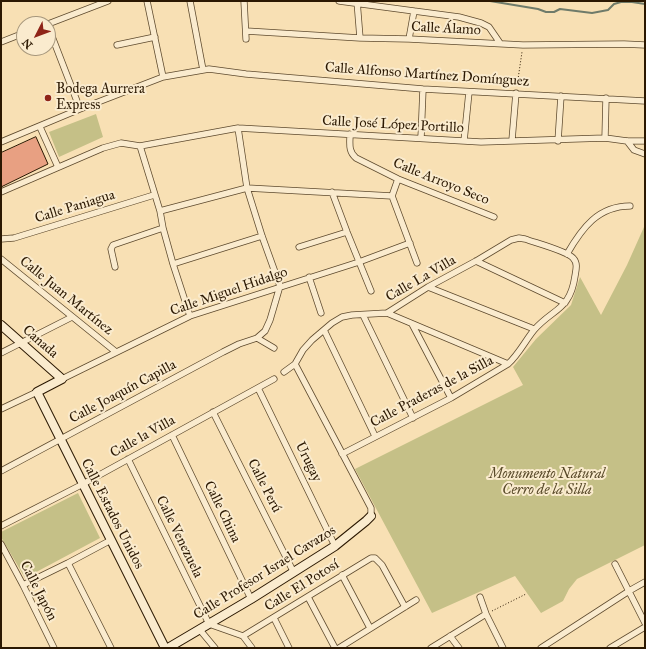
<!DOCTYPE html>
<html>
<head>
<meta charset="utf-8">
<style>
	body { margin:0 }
	#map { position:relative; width:646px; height:649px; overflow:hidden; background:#f8e0b4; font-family:"IM FELL Great Primer",serif }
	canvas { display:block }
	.frame { position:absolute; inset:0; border:2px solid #2b1802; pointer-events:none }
	.north { position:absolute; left:16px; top:16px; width:40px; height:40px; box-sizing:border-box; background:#faebce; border:1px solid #a7977c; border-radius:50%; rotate:228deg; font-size:11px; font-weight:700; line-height:16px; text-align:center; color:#2b1802 }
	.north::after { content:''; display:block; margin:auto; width:14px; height:18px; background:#8f2418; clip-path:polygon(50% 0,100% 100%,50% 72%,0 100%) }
</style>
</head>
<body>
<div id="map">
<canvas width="646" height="649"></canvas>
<div class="frame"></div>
<div class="north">N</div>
</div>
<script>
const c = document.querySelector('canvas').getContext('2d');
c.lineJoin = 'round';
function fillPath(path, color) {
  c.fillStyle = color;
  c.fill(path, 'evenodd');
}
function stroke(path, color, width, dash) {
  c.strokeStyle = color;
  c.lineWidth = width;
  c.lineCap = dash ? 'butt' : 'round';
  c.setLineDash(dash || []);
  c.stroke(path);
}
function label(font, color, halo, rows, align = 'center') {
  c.font = font + ' "IM FELL Great Primer",serif';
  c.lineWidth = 4;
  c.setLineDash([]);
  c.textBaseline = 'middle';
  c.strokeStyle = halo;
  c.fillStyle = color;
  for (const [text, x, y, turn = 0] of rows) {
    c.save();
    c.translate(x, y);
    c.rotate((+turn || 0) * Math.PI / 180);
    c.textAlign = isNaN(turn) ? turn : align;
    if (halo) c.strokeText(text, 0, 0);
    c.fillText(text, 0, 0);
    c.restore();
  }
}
fillPath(new Path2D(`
	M96,114L103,137L59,157L49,132Z
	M644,227L645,545L577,579L569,589L563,601L541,613L515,576L432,613L355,469L523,385L513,367L536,339L571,305L580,277L601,315L627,265Z
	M78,493L100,538L25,578L1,537V532Z`), '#c5c087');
stroke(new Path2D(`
	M490,1L538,9L546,12H554L560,9L592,13L608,10L614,4L621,2H632L645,4`), '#6f7b6a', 2);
const building = new Path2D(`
	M36,137L48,164L1,187V153Z`);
fillPath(building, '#e8a082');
stroke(building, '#2b1802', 1);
const street = new Path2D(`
	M147,1L163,77
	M190,1L203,70
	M244,1L246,39
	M339,1L459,17L481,23L489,27L500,43
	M357,1L360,38
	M48,24L108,1
	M48,26L80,109
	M246,31L360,38L409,39L523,45L624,44L645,45
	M409,39L414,11
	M1,42L24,33
	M117,45L155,37
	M40,127L58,167
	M238,128L247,188L262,236L280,286L270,320L265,331L257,338L274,348
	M350,134C350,144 348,151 356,158L398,179L494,217
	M421,138L423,89
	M605,138L606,98
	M512,140L516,93
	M464,141L469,92
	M558,141L561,96
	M627,141L634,150L645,154
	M1,142L80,109L163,77L209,69L246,74L423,89L645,101
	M140,146L160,211L163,228L173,264L190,316
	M398,179L392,196L417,263
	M1,192L103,148L121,143L140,146L238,128L481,142L605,138L627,141H645
	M332,192L347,232L371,291
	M160,211L247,188L392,196
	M1,239L14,238L154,195
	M299,247L347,232
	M567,254C582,228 598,206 630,206
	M1,259L116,352
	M476,261L565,303
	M173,264L262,236
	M115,267L111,249L113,245L163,228
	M309,277L321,313
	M428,287L534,329
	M387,313L508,364
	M363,315L413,418
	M412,324L451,398
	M324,330L375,436
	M1,353L72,317
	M295,364L371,508V516
	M284,372L295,364L303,350L312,340L332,323L342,317L352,315L387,313L428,287L476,261L511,240L519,238L525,239C536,243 567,251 573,258C578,263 576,270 575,276C570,311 553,308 534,330C525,341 519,354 508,364L451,398L342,454
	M62,379L190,316L359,262L410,243
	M258,388L335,546
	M1,409L37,392
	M213,412L293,571
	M172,435L251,599
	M128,459L209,624L243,636L252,648
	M1,471L223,352L239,344L257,338
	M1,526L83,484L274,379
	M1,544L23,585L54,648
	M68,563L111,648
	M615,564L645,623
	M342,575L370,628
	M23,585L68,563L111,540
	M308,597L335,648
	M480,597L486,614L503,648
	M274,618L289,648
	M200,630L215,648
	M243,636L371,558H375L382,565L405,607
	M450,636L459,648
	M339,648L416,600
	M431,648L486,614
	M541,648L629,591L645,582
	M610,648L645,627`);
const secondary = new Path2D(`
	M1,325L62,379L37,392L165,648
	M168,648L251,599L335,546L366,521L371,516`);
stroke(street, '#5e4a2e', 7);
stroke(secondary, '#2b1802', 10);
stroke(new Path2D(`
	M517,86L522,52
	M492,611L526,594`), '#2b1802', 1, [1, 2]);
stroke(street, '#faebce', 5.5);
stroke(secondary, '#faebce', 8);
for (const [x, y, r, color] of [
	[48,98,4,"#8f2418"]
]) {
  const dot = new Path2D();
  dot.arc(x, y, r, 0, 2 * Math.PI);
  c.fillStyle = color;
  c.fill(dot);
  stroke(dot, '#faebce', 1.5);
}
label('14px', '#2b1802', '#faebce', [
	["Calle Álamo",446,29,3],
	["Calle Alfonso Martínez Domínguez",427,75,4],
	["Calle José López Portillo",393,125,3],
	["Calle Arroyo Seco",441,182,22],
	["Calle Paniagua",75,207,-17],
	["Calle La Villa",421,279,-30],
	["Calle Miguel Hidalgo",229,292,-19],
	["Calle Juan Martínez",66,296,39],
	["Canada",40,342,41],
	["Calle Joaquín Capilla",123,392,-28],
	["Calle Praderas de la Silla",432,392,-28],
	["Calle la Villa",143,437,-29],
	["Urugay",308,462,64],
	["Calle Perú",264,486,63],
	["Calle China",222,512,64],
	["Calle Estados Unidos",112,514,63],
	["Calle Venezuela",179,537,64],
	["Calle Profesor Israel Cavazos",265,573,-32],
	["Calle El Potosí",302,586,-32],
	["Calle Japón",38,591,63]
]);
label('14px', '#2b1802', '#faebce', [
	["Bodega Aurrera",56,90],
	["Express",56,106]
], 'left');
label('italic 14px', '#594a2a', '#faebce', [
	["Monumento Natural",547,475],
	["Cerro de la Silla",547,491]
]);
</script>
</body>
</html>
